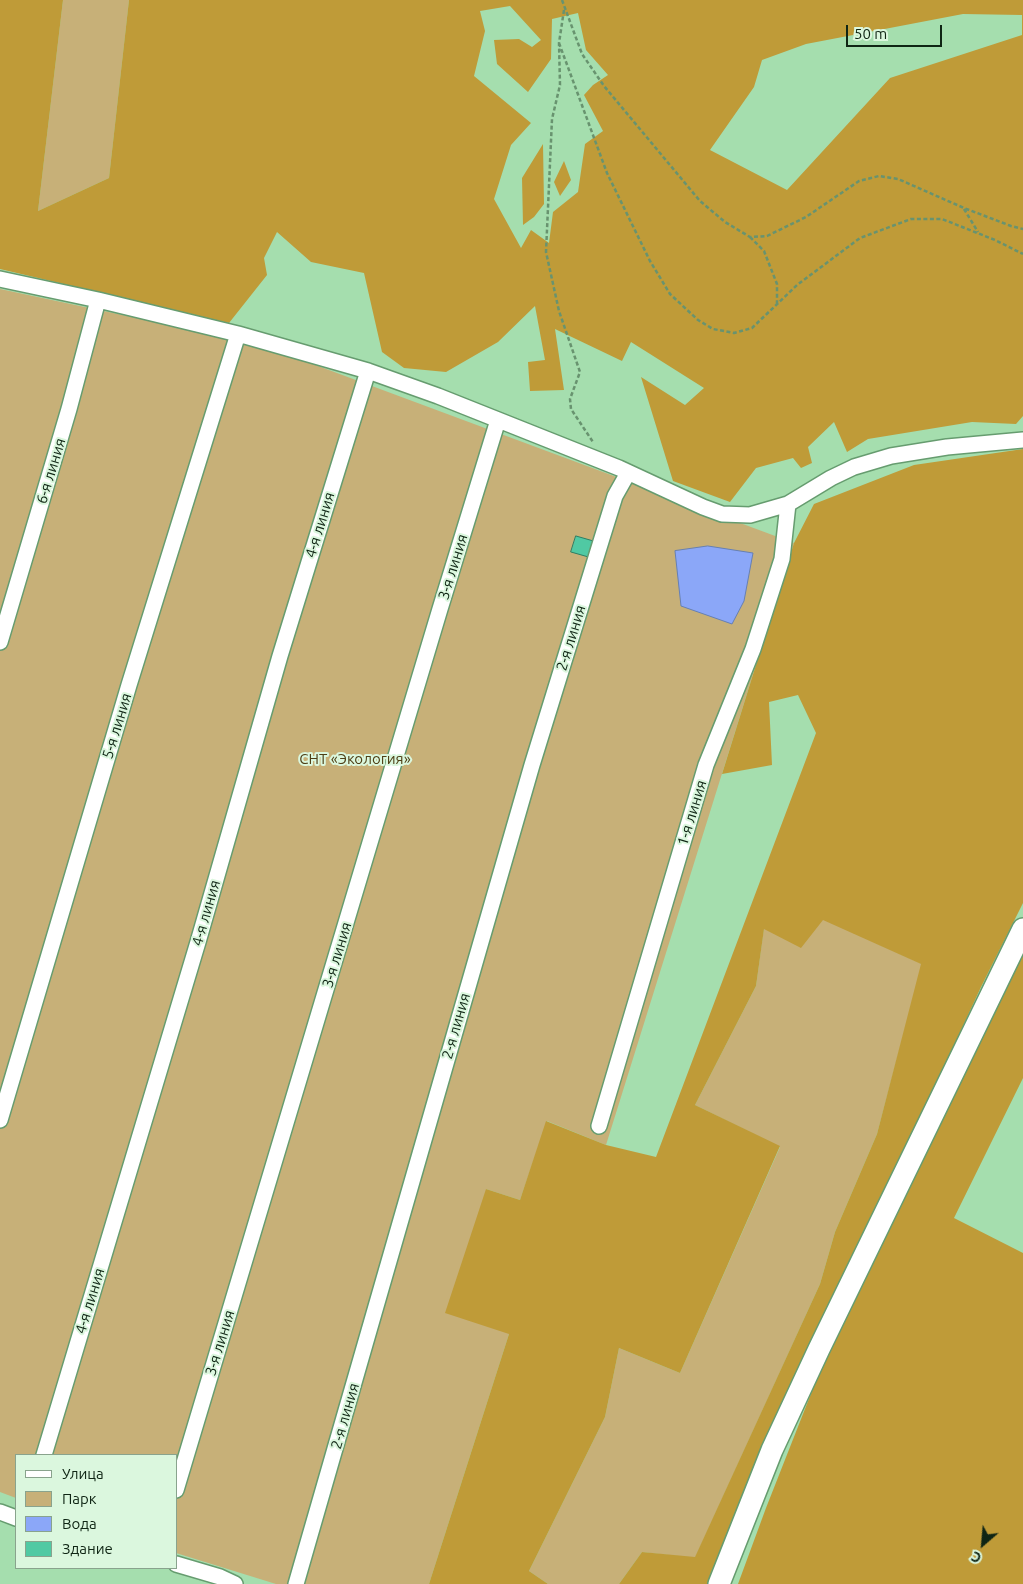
<!DOCTYPE html>
<html>
<head>
<meta charset="utf-8">
<style>
	body { margin:0 }
	#map { position:relative; width:1023px; height:1584px; overflow:hidden; background:#a5deae; font-family:Ubuntu,sans-serif }
	canvas { display:block }
	.legend { position:absolute; left:15px; top:1454px; width:162px; height:115px; box-sizing:border-box; background:#dbf7de; border:1px solid #89a38d; margin:0; padding:6px 9px; list-style:none; font-size:15px; color:#0f2514 }
	.legend li { display:flex; align-items:center; gap:10px; height:25px }
	.legend b { width:25px; border:1px solid #89a38d }
	.north { position:absolute; left:958px; top:1519px; width:50px; height:50px; -webkit-text-stroke:4px #dbf7de; paint-order:stroke; rotate:207deg; font-size:14px; font-weight:700; line-height:20px; text-align:center; color:#0f2514 }
	.north::after { content:''; display:block; margin:auto; width:18px; height:22px; background:#0f2514; clip-path:polygon(50% 0,100% 100%,50% 72%,0 100%) }
	.scale { position:absolute; left:846px; top:25px; width:96px; height:22px; box-sizing:border-box; border:2px solid #0f2514; border-top:0; padding-left:6px; font-size:15px; line-height:18px; white-space:nowrap; color:#0f2514; -webkit-text-stroke:4px #dbf7de; paint-order:stroke }
</style>
</head>
<body>
<div id="map">
<canvas width="1023" height="1584"></canvas>
<ul class="legend">
<li><b style="height:6px;background:#fff"></b>Улица</li>
<li><b style="height:14px;background:#c7b078"></b>Парк</li>
<li><b style="height:14px;background:#8ba7f8"></b>Вода</li>
<li><b style="height:14px;background:#50c9a3"></b>Здание</li>
</ul>
<div class="north">С</div>
<div class="scale">50 m</div>
</div>
<script>
const c = document.querySelector('canvas').getContext('2d');
c.lineJoin = 'round';
function fillPath(path, color) {
  c.fillStyle = color;
  c.fill(path, 'evenodd');
}
function stroke(path, color, width, dash) {
  c.strokeStyle = color;
  c.lineWidth = width;
  c.lineCap = dash ? 'butt' : 'round';
  c.setLineDash(dash || []);
  c.stroke(path);
}
function label(font, color, halo, rows, align = 'center') {
  c.font = font + ' Ubuntu,sans-serif';
  c.lineWidth = 4;
  c.setLineDash([]);
  c.textBaseline = 'middle';
  c.strokeStyle = halo;
  c.fillStyle = color;
  for (const [text, x, y, turn = 0] of rows) {
    c.save();
    c.translate(x, y);
    c.rotate((+turn || 0) * Math.PI / 180);
    c.textAlign = isNaN(turn) ? turn : align;
    if (halo) c.strokeText(text, 0, 0);
    c.fillText(text, 0, 0);
    c.restore();
  }
}
fillPath(new Path2D(`
	M63,0H129L109,178L38,211Z
	M0,289L259,344L794,543L606,1145L547,1121L520,1200L486,1189L509,1334L429,1584H276L176,1553V1455H16V1498L0,1492Z
	M823,919L922,964L877,1134L835,1232L820,1284L695,1558L642,1552L619,1584H548L529,1571L605,1417L619,1348L680,1373L780,1147L695,1105L756,986L764,928Z`), '#c7b078');
fillPath(new Path2D(`
	M0,0H63L38,211L109,178L129,0H1023V416L1016,424L972,422L868,439L847,452L834,422L808,447L812,463L801,468L793,458L756,468L730,502L673,481L641,377L685,405L704,388L631,342L622,361L555,329L564,390L530,391L528,362L545,360L535,306L498,342L446,372L404,368L382,352L364,273L311,262L277,232L264,258L267,275L229,323L0,269ZM510,6L541,40L532,47L519,39L494,40L497,64L528,92L551,59L552,19L578,13L586,50L608,75L593,85L584,95L603,131L585,144L578,192L553,212L549,243L531,230L521,248L494,199L511,145L531,123L474,76L485,31L480,11ZM963,14L1022,15V35L890,78L787,190L710,150L754,87L762,60L806,44Z
	M543,144L544,204L534,217L523,225L522,178Z
	M564,161L571,180L560,196L554,182Z
	M1023,449V903L981,987L712,1570L707,1584H619L642,1552L695,1557L820,1284L835,1232L877,1134L921,964L823,920L801,948L764,929L756,986L695,1105L780,1146L680,1373L619,1348L605,1417L529,1571L548,1584H429L509,1334L445,1313L486,1189L520,1200L546,1121L606,1145L656,1157L816,733L798,695L769,702L772,765L722,774L794,543L814,504L914,465Z
	M1023,950V1078L954,1218L1023,1253V1584H738L766,1508L840,1320Z`), '#bf9b38');
const water = new Path2D(`
	M708,546L753,553L744,601L732,624L681,606L675,551Z`);
fillPath(water, '#8ba7f8');
stroke(water, '#6680b4', 1);
const building = new Path2D(`
	M576,536L597,542L592,558L571,552Z`);
fillPath(building, '#50c9a3');
stroke(building, '#2c7e64', 1);
const minor = new Path2D(`
	M0,279L98,300L238,334L368,371L438,396L619,468L703,507L722,514L750,515L788,504L831,478L854,467L891,456L947,447L1023,440
	M0,642L69,409L98,300
	M0,1120L129,685L238,334
	M599,1126L706,765L753,649L782,559L788,504
	M44,1455L198,942L280,656L368,371
	M176,1490L440,609L498,420
	M0,1512L16,1518
	M176,1564L220,1577L235,1584
	M296,1584L532,765L615,496L628,473`);
const secondary = new Path2D(`
	M719,1584L772,1450L819,1349L1023,929`);
stroke(minor, '#669c6f', 18);
stroke(secondary, '#669c6f', 24);
stroke(new Path2D(`
	M562,0L582,54L604,86L700,201L725,222L750,237L767,236L806,217L859,181L879,176L898,179L964,208L1011,226L1023,229
	M564,10L559,43L560,85L552,119L546,252L559,311L580,372L570,399L571,409L593,442
	M559,43L607,173L650,261L670,294L698,320L713,329L734,333L752,328L797,285L860,238L911,219H942L995,240L1023,254
	M964,209L978,232
	M750,237L764,251L777,284V304`), '#68936f', 2.5, [4, 2.5]);
stroke(minor, '#fff', 15);
stroke(secondary, '#fff', 21);
label('15px', '#0f2514', '#dbf7de', [
	["6-я линия",51,471,-73],
	["4-я линия",320,525,-73],
	["3-я линия",453,567,-73],
	["2-я линия",571,638,-73],
	["5-я линия",117,726,-73],
	["1-я линия",692,813,-73],
	["4-я линия",206,913,-74],
	["3-я линия",337,955,-73],
	["2-я линия",456,1026,-74],
	["4-я линия",90,1301,-73],
	["3-я линия",220,1343,-73],
	["2-я линия",345,1416,-74]
]);
label('15px', '#4e3f16', '#dbf7de', [
	["СНТ «Экология»",355,759]
]);
</script>
</body>
</html>
